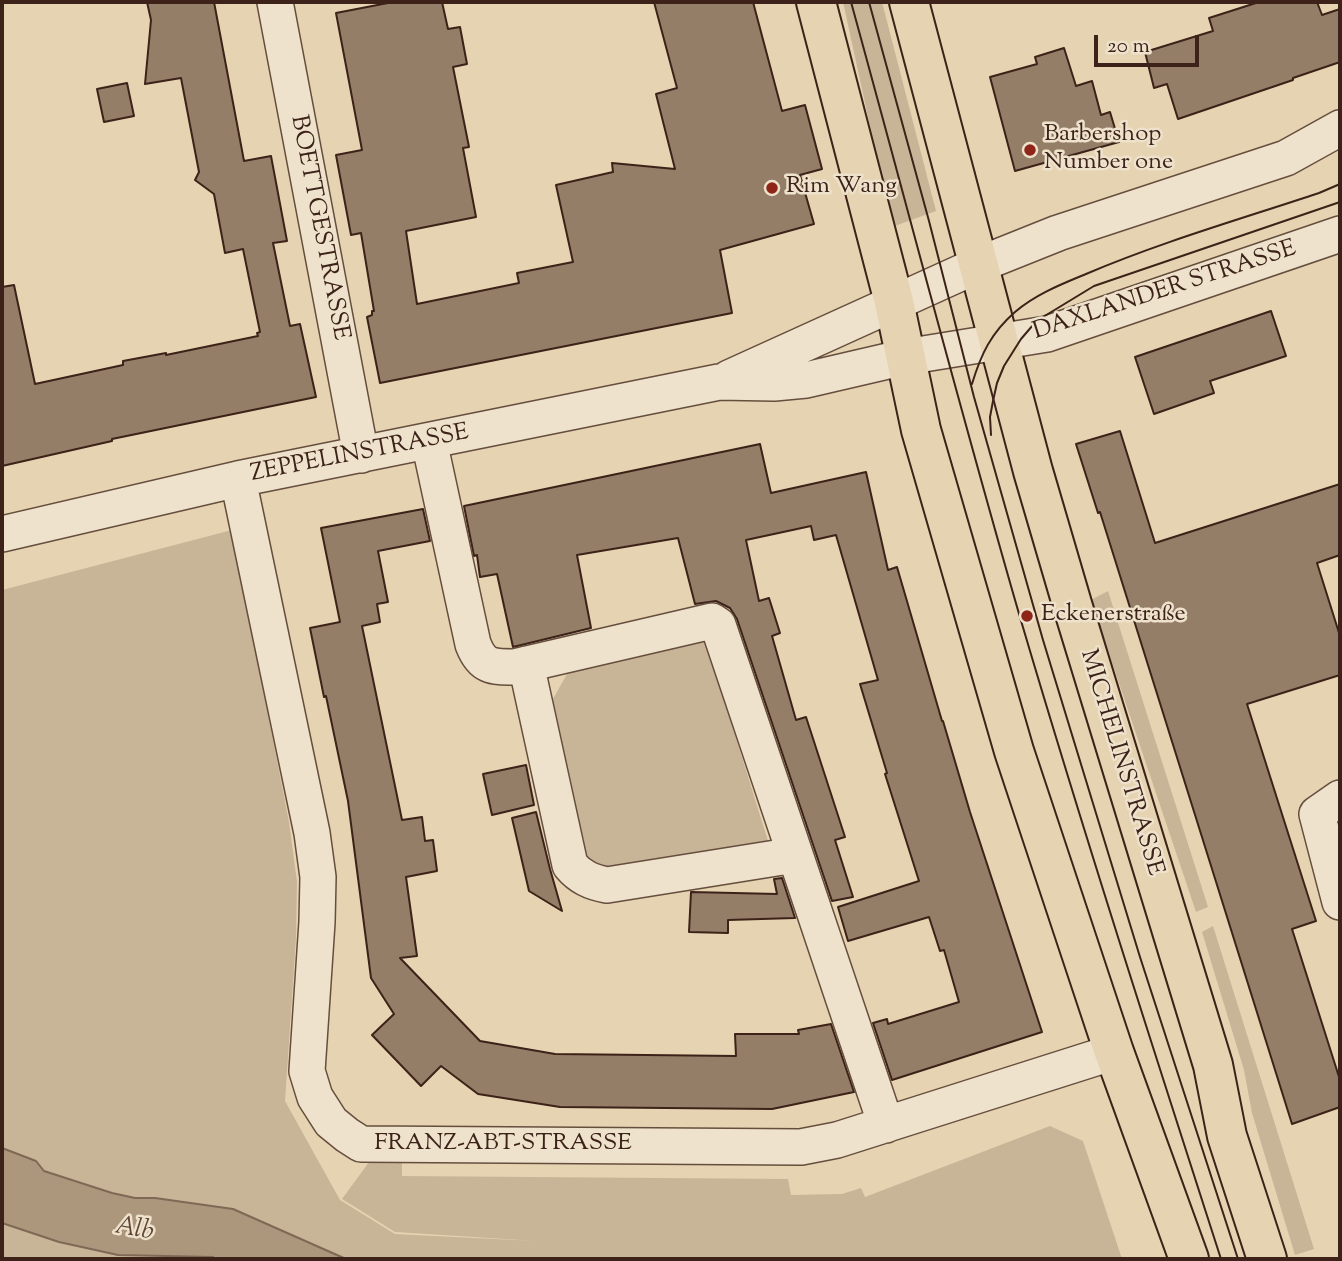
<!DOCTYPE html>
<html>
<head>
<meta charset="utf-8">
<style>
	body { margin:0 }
	#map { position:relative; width:1342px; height:1261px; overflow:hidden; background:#e5d3b1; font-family:"Sorts Mill Goudy",serif }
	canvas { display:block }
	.frame { position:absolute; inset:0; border:4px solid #3c2218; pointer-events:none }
	.scale { position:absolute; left:1094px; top:35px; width:105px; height:32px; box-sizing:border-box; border:4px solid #3c2218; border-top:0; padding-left:9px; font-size:21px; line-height:24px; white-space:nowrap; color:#3c2218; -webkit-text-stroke:5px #eee2cc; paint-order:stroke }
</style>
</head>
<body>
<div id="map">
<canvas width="1342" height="1261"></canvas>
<div class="frame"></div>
<div class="scale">20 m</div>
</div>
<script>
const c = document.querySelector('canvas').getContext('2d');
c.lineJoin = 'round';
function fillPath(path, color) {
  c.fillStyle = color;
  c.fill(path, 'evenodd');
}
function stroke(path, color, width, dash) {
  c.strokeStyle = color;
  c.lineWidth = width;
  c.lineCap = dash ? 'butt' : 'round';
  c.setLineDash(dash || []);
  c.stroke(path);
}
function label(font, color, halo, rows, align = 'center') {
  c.font = font + ' "Sorts Mill Goudy",serif';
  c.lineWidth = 5;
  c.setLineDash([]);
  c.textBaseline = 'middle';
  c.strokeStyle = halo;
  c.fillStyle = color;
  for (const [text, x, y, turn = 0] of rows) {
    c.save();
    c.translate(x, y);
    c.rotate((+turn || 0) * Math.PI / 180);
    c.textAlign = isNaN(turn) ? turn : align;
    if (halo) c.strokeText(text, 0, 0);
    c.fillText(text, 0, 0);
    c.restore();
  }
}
fillPath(new Path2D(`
	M843,2H882L936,211L892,227Z
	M232,530L289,822L297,882L296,938L285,1101L340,1200L395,1234L536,1241L395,1232L342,1199L372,1158L402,1157V1176L788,1179L791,1195L842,1194L861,1188L865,1197L1050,1126L1083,1141L1122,1259H2V590Z
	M1108,591L1208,907L1196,912L1091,600Z
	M697,638L706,642L768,841L766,848L603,877L576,854L544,715L567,674Z
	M1213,926L1314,1249L1295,1255L1252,1113L1244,1070L1202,932Z`), '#c8b597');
const water = new Path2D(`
	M2,1148L36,1161L44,1171L112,1193L135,1198H155L233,1209L346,1259H216L213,1257L118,1255L59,1242L2,1223Z`);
fillPath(water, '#ac977d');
stroke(water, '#7f6855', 2);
const building = new Path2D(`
	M147,2H214L244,161L271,156L287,241L273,243L290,326L300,324L316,397L112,439V441L2,466V287L14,285L35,384L123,365V361L166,353V355L258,336L257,333L260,332L243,249L225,253L214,194L195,180L199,172L181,78L145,84L151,20Z
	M393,2H442L448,29L460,27L467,64L453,67L469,147L463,148L476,217L406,231L417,304L519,283L517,273L573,262L556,185L613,172L612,163L675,169L656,94L677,88L654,2H753L782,111L805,105L822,169L800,175L814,224L720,250L732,313L380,383L367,317L372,315V311H374L361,233L351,235L336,155L362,150L336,13Z
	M1259,2H1317L1322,15L1340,9V62L1293,78V80L1178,119L1167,84L1154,88L1145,52L1213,31L1209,18Z
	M1064,48L1076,86L1092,81L1101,115L1110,112L1119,142L1015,171L990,77L1037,64L1035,57Z
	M127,83L134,116L104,122L97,89Z
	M1271,311L1286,356L1210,381L1214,393L1154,414L1135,357Z
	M1120,431L1155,543L1340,484V555L1317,563L1340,636V675L1247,704L1316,921L1292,929L1340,1080V1107L1292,1124L1100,512L1098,513L1076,444Z
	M760,444L771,493L866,472L888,570L897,567L942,721H943L970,812L1042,1032L892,1080L873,1023L887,1019L888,1024L959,1002L944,950L940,951L929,917L848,941L838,907L919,881L885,774L887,773L860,684L878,680L836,535L814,540L811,526L746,540L759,601L769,598L780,633L772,636L796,720L806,717L845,837L835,840L853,897L832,901L737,619L730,608L716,601L695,604L678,538L577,555L591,628L513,647L497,574L480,577L477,555L474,556L464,506Z
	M423,509L430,541L378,551L388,602L377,604L380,622L362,626L402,820L422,817L425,841L433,840L437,871L406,877L417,956L400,958L480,1041L555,1054L736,1056L735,1034H799L798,1030L831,1024L854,1092L772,1109L560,1107L478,1094L441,1066L421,1086L372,1035L394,1014L371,978L348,801L326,696L324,697L310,628L340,622L321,528Z
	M526,765L534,805L492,815L483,774Z
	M536,812L550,869L562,911L529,891L512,818Z
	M782,878L795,918L728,920V933L689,932L691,892L777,894L774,879Z`);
fillPath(building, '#947e68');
stroke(building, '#3c2218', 2);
const minor = new Path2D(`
	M275,2L361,455
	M729,378L978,265L1058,233L1286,158L1340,128
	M429,441L473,644C482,667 492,667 514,667L712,621L718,625L886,1125
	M238,479L312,833L318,877L317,922L307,1071L315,1097L331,1122L347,1135L361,1144L801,1147L837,1140L1114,1052
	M2,534L238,479L719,382L774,383L806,380L905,357L1047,334L1340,234
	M526,664L570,865C580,877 591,882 607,885L795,855
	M1340,798L1317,814L1340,902`);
const major = new Path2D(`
	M816,2L894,302L921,430L1014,751L1114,1052L1189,1259
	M909,2L1033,471L1072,604L1213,1065L1227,1136L1267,1259`);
stroke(minor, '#664e3e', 38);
stroke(major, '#3c2218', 42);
stroke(minor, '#eee2cc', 35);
stroke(major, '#e5d3b1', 38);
stroke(new Path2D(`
	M851,2C908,209 962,418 1022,624C1085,837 1153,1048 1221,1259
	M869,2L929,221L974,397L1043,640L1140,957L1238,1259
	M972,384C981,354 991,333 1015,312C1036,294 1062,284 1086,274C1161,242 1241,219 1319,193L1340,184
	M991,435L990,417L993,401L997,383L1004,366L1021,339L1033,325L1043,317L1094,286L1340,202`), '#3c2218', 2);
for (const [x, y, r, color] of [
	[1030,150,7,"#8f2418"],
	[772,188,7,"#8f2418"],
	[1027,616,7,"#8f2418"]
]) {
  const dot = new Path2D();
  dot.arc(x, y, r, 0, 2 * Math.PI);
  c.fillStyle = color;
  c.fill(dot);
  stroke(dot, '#eee2cc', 2.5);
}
label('24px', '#3c2218', '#eee2cc', [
	["Barbershop",1044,136],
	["Number one",1044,164],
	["Rim Wang",786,188],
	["Eckenerstraße",1041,616]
], 'left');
label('24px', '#3c2218', '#eee2cc', [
	["BOETTGESTRASSE",318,228,79],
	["DAXLANDER STRASSE",1165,292,-18],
	["ZEPPELINSTRASSE",360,455,-11],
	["MICHELINSTRASSE",1120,763,73],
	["FRANZ-ABT-STRASSE",503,1145]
]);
label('italic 26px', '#5e4536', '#eee2cc', [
	["Alb",134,1231,10]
]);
</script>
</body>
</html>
